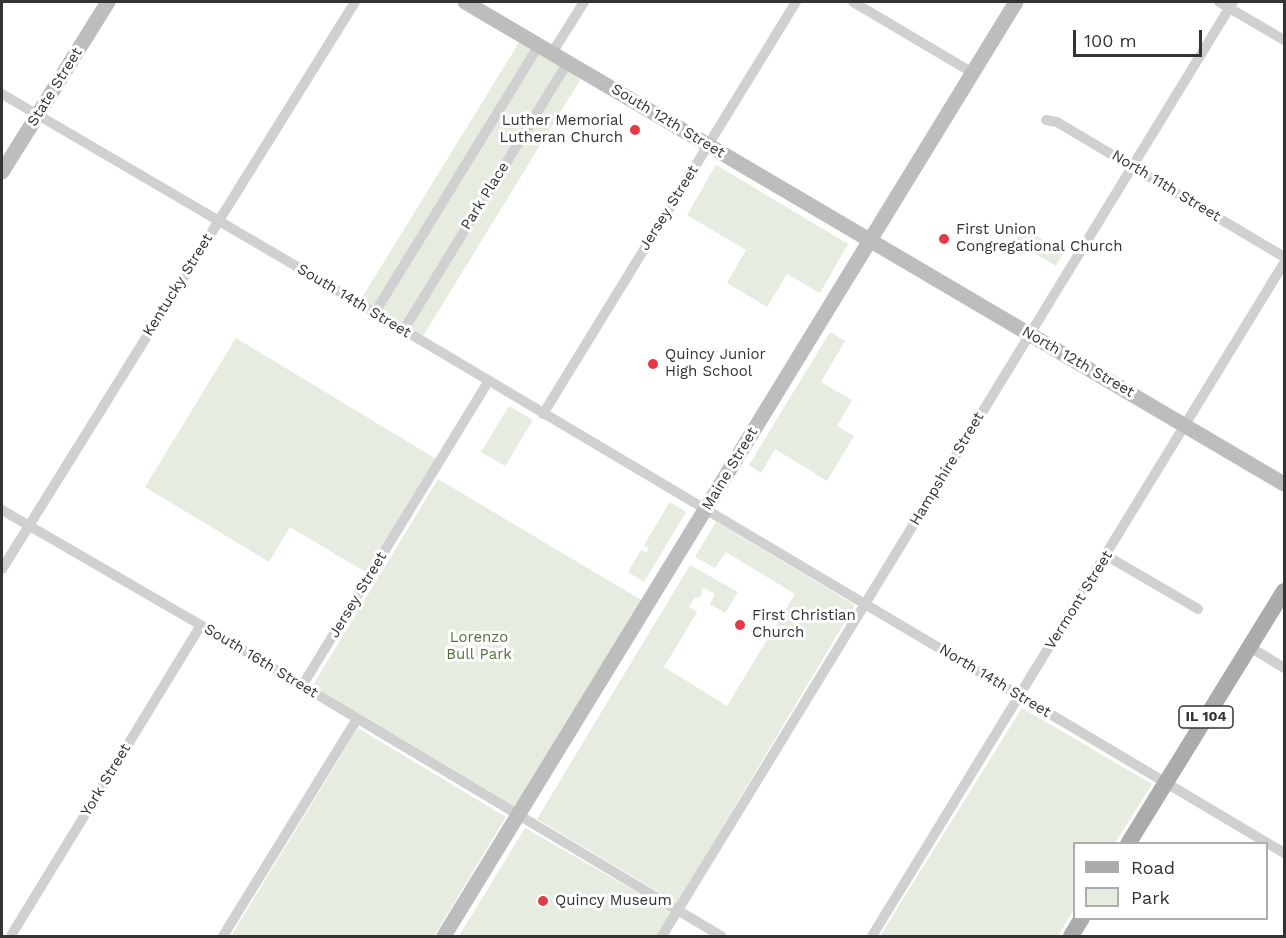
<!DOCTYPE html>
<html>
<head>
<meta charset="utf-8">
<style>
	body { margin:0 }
	#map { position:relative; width:1286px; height:938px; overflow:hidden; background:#fff; font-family:"Work Sans",sans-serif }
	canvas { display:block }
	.frame { position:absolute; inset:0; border:3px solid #333; pointer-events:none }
	.legend { position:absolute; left:1073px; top:842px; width:195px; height:78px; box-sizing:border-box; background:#fff; border:2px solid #adadad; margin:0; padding:8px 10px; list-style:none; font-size:18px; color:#333 }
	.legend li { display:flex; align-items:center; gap:12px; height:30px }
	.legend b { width:30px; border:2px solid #adadad }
	.scale { position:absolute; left:1073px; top:30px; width:129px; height:27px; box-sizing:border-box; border:3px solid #333; border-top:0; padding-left:8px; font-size:18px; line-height:21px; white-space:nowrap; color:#333; -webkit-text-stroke:4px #fff; paint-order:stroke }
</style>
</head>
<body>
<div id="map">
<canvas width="1286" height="938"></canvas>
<div class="frame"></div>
<ul class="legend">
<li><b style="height:8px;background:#ababab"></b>Road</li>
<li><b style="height:16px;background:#e6ecdf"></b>Park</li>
</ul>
<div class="scale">100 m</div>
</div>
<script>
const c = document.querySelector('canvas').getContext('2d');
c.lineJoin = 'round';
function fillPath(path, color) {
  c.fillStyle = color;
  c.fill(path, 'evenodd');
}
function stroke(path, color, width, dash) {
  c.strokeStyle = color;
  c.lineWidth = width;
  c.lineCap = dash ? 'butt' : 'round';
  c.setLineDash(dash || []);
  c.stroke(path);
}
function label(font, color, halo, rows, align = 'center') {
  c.font = font + ' "Work Sans",sans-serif';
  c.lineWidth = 6;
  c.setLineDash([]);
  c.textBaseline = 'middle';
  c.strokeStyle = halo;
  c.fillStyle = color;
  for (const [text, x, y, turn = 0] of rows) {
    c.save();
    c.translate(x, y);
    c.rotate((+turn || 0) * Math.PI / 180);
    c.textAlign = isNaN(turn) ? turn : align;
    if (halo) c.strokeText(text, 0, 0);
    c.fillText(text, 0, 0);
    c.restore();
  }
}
fillPath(new Path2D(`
	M523,36L585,72L420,341L358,304Z
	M716,165L848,244L820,293L787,274L767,307L727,283L746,250L687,215Z
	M1023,228L1064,252L1056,266L1015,242Z
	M830,332L845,341L821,382L852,400L837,426L854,436L827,481L775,449L761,473L749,465Z
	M236,338L436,459L367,573L290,527L269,562L145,487Z
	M509,406L533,420L505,466L481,452Z
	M438,479L648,604L520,816L310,690Z
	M670,502L686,512L644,582L628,572L641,550L646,553L649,548L644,545Z
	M716,522L855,605L677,903L537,819L690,565L738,592L725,613L710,604L715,594L706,589L701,588L703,591L699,598L695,597L689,607L697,612L664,667L727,706L795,594L726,552L715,568L695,557Z
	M1022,708L1152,784L1115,843L1074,844V909L1058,936H880Z
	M358,728L506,817L434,936H231Z
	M525,828L672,912L657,936H459Z`), '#e6ecdf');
stroke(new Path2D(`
	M853,2L973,73
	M1219,2L1284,40
	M552,53L584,2
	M2,94L296,266L1284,853
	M1046,120L1057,122L1284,257
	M374,314L539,45
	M403,331L568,62
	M543,414L796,2
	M2,510L211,631L721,936
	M1107,556L1198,609
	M2,569L355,2
	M1250,647L1284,668
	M302,686L488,382
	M12,934L201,625
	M223,936L357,719
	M662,936L1233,2
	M872,936L1284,263`), '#d0d0d0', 10);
stroke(new Path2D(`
	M465,2L1284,484
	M2,172L108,2
	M444,936L1016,2`), '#bdbdbd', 15);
stroke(new Path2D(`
	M1128,844L1284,591
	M1071,936L1082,918`), '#ababab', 16);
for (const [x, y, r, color] of [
	[635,130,6,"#e63946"],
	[944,239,6,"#e63946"],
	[653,364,6,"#e63946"],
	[740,625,6,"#e63946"],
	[543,901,6,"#e63946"]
]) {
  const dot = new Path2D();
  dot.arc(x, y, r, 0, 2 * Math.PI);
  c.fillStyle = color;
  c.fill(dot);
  stroke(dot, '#fff', 2);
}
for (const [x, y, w] of [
	[1206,717,54]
]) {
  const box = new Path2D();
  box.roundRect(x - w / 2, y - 11, w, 22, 4.5);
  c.fillStyle = '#fff';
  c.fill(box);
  stroke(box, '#333', 1.5);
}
label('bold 14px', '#333', null, [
	["IL 104",1206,717]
]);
label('15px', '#333', '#fff', [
	["State Street",55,87,-58],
	["South 12th Street",668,121,31],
	["North 11th Street",1166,186,31],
	["Park Place",485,196,-58],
	["Jersey Street",669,208,-58],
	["Kentucky Street",178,285,-58],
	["South 14th Street",354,301,31],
	["North 12th Street",1078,362,30],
	["Maine Street",730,469,-59],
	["Hampshire Street",947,469,-59],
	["Jersey Street",358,595,-59],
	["Vermont Street",1079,600,-58],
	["South 16th Street",261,661,31],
	["North 14th Street",995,681,31],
	["York Street",106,780,-59]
]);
label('15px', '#333', '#fff', [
	["Luther Memorial",623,121,"right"],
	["Lutheran Church",623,138,"right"],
	["First Union",956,230],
	["Congregational Church",956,247],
	["Quincy Junior",665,355],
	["High School",665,372],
	["First Christian",752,616],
	["Church",752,633],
	["Quincy Museum",555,901]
], 'left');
label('15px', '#56703f', '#fff', [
	["Lorenzo",479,638],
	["Bull Park",479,655]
]);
</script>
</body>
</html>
